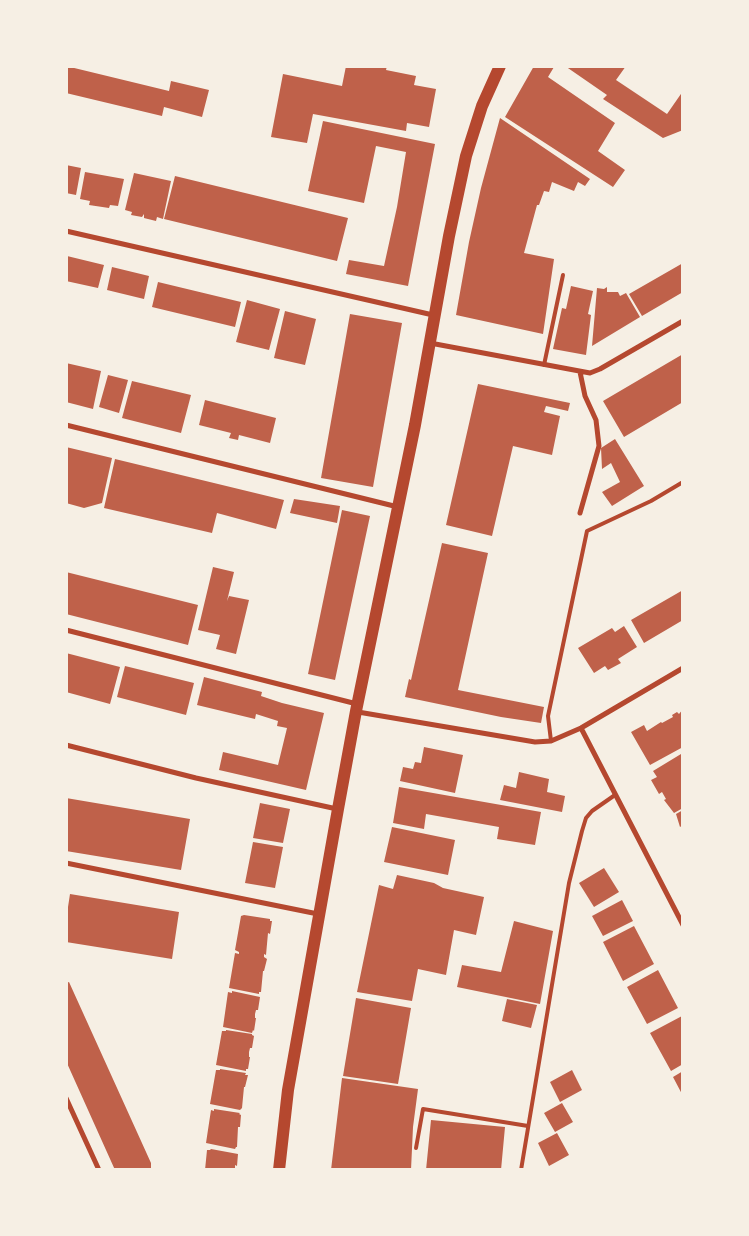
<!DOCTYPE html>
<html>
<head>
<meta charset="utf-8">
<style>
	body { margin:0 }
	#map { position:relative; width:749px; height:1236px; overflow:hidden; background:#f6efe4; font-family:Mulish,sans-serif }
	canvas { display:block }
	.frame { position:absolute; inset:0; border:68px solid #f6efe4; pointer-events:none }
</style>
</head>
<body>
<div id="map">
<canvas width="749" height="1236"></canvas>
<div class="frame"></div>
</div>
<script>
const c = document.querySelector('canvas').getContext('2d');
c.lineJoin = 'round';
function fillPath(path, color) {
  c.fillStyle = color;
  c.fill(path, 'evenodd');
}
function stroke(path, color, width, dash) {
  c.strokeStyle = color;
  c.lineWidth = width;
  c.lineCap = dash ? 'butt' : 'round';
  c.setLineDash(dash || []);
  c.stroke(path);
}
fillPath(new Path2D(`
	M66,66L169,91L171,81L209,90L202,117L164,107L162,116L66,93Z
	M346,66H387L386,70L416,76L414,85L436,89L429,127L407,123L406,131L313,114L307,143L271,137L283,74L342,86Z
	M534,66L554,67L548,77L615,123L598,151L625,170L613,187L505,117Z
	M565,66H626L616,80L667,114L683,91V130L663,138L603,99L607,95Z
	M500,118L590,179L585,186L578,182L574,191L552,182L549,192L544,191L539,205H537L524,253L554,259L543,334L456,315L469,242L481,188Z
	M323,121L435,144L408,286L346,274L349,260L384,266L397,207L406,152L376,146L364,203L308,191Z
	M66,165L81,168L76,195L66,193Z
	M85,172L124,179L118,206L110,205L109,208L89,205L90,201L80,199Z
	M134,173L171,181L163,219L157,217L156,221L144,218V214L142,217L131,215L132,212L125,210Z
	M175,176L348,218L337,261L164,219Z
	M67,256L104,265L98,288L66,281Z
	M683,263V292L642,316L629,294Z
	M112,267L149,276L144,299L107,290Z
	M158,282L241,302L235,327L152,307Z
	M571,286L593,291L588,314L591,315L586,355L553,349L562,308L566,309Z
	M607,287V292H618L620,296L626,293L640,317L592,346L597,288L604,289Z
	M247,300L280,309L269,350L236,342Z
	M285,311L316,319L305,365L274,358Z
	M350,314L402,323L373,487L321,478Z
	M683,354V402L624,437L603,401Z
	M66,363L101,371L93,409L66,402Z
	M108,375L128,380L119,413L99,407Z
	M132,381L191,395L181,433L122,418Z
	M478,384L570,403L568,411L546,406L544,412L560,416L552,455L513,446L492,536L446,525Z
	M205,400L276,418L270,443L239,435L238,440L229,438L231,433L199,425Z
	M615,439L644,486L612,506L602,492L620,482L611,463L602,469L601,448Z
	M66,447L112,458L102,503L84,508L66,503Z
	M115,459L284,500L276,529L217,513L212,533L104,508Z
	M294,499L340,506L337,523L290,513Z
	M342,510L370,516L335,680L308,674Z
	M442,543L488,553L458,690L544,707L541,723L501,717L405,697L409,679L411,680Z
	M213,567L234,572L227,601L229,596L249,600L236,654L216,649L220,635L198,630Z
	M66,572L198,605L188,645L66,614Z
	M683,590V620L644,643L631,620Z
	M624,626L637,647L618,659L621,663L608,670L605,666L594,673L578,648L612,628L615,632Z
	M66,653L120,667L110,704L66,692Z
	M125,666L194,683L186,715L117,697Z
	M204,677L262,692L261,696L282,703L324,713L306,790L219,770L223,752L278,765L287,728L277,726L278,721L256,714L255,719L197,705Z
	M683,709V747L650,765L631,732L644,725L647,731L661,722L662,723L673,717L672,715L677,712L679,714Z
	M424,747L463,755L455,793L400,781L403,767L413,769L415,762L421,763Z
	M681,754L683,757V808L674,813L664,800L666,799L662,792L659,794L651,780L657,777L653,771Z
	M519,772L549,779L547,792L565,796L562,812L500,800L504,785L516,788Z
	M399,787L541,812L535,845L497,839L499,827L426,814L424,829L393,823Z
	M66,798L190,819L181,870L66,851Z
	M260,803L290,809L283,843L253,838Z
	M683,810V825L680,827L676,814Z
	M392,827L455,840L448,875L384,862Z
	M253,842L283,847L275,888L245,883Z
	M604,868L619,892L594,907L579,883Z
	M397,875L434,883L443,888L484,897L476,935L454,930L446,975L418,969L412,1001L357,992L379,885L393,889Z
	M70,894L179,912L172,959L66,942V920Z
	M622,900L633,921L603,936L592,916Z
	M244,915L270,919V921H272L270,934L268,933L266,955L264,954V957L267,959L264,971H263L261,992H259V994L229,988L235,953L239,954V952L235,950L241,916Z
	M514,921L553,931L540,1004L457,987L462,965L501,972Z
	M634,926L654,964L623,981L603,942Z
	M658,970L678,1008L647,1024L627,987Z
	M69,982L151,1163V1170H115L66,1061V983Z
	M232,991L260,997L258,1010H256L255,1014V1018H256L254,1031L253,1030L252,1033L223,1027L228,992L232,993Z
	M356,998L411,1008L398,1084L343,1076Z
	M507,999L537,1005L531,1028L502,1021Z
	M682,1016L683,1064L671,1071L650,1033Z
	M226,1030L252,1034V1035L254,1036L252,1048H250L249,1052V1057H250L248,1069H246V1071L216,1065L222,1031H226Z
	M220,1069L246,1073L245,1075H248L245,1087H244L242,1108L240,1110L210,1104L216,1070H220Z
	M572,1070L582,1090L560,1102L550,1082Z
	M683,1071V1096L673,1077Z
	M342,1078L418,1089L413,1127L411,1170H331Z
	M562,1103L573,1122L555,1132L544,1113Z
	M214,1109L240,1113L239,1114L241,1115L240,1127H238L237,1147H236L235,1149L206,1143L211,1110L214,1111Z
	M431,1120L505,1127L501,1170H426Z
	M557,1133L569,1155L549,1166L538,1143Z
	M211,1149L238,1154L237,1166L235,1165V1170H205L207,1150H210Z`), '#bf614a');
stroke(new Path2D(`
	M544,365L563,275
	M551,741L548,716L587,531L651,501L683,482
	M416,1148L423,1109L528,1126
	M521,1170L569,883L582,831L586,818L592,811L615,795`), '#b5482f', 4);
stroke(new Path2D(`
	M66,231L433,315
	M430,343L590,373L600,369L683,321
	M66,425L398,507
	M580,513L599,446L596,420L585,396L580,372
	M66,630L357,704
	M358,712L535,742L551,741L581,728L683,668
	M581,728L683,925
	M66,745L196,778L337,809
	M66,863L318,914
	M66,1098L99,1170`), '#b5482f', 5);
stroke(new Path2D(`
	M279,1170L288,1090L338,809L356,711L415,425L449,236L466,156L482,106L500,66`), '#b5482f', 12);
</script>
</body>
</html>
